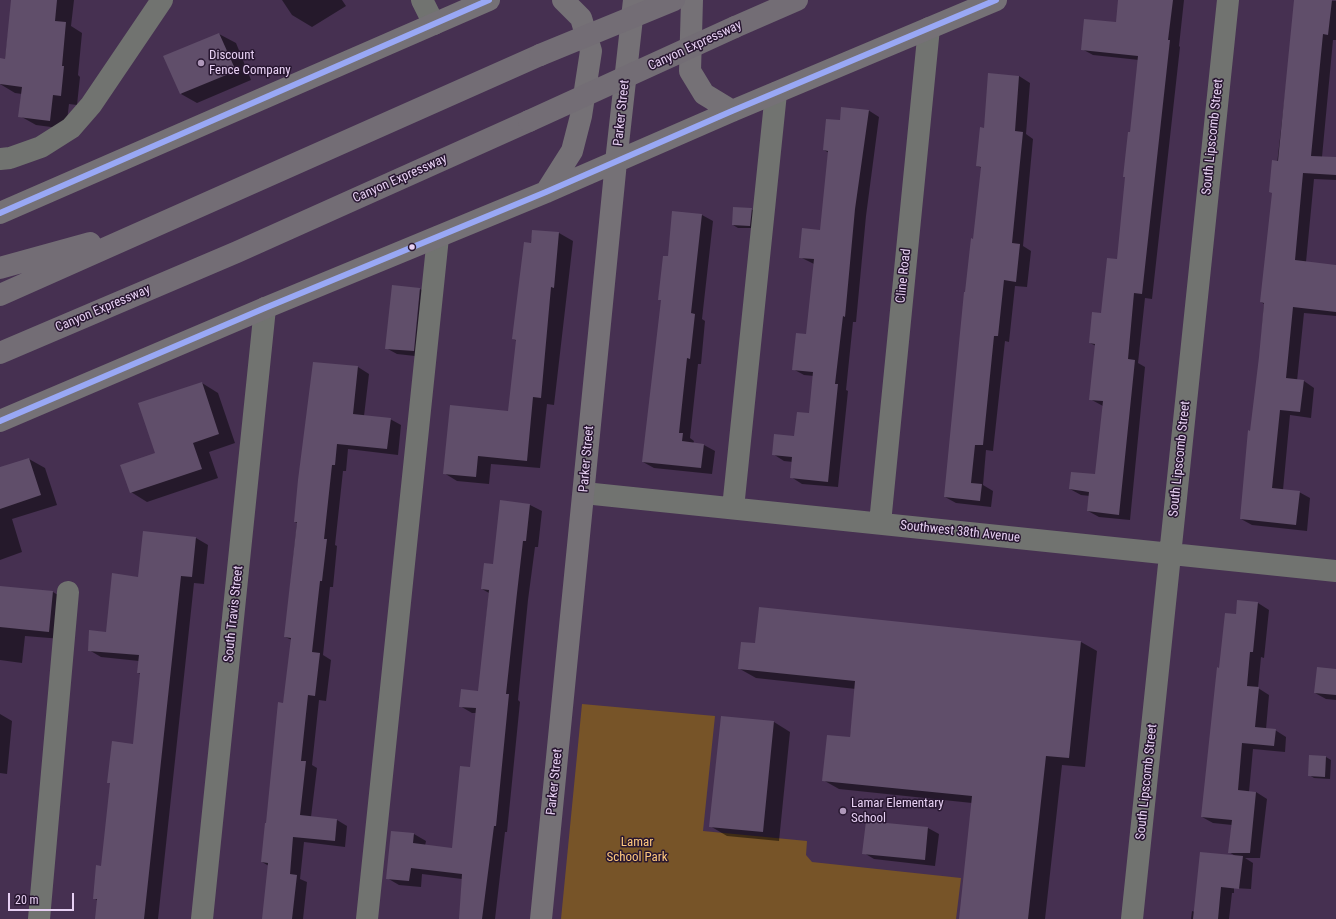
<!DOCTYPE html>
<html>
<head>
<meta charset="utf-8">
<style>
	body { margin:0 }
	#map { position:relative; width:1336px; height:919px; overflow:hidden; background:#463051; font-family:"Roboto Condensed",sans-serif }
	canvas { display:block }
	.scale { position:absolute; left:8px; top:893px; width:66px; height:18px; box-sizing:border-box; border:2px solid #e7d0f3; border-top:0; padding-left:5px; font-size:12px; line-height:14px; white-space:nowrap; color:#e7d0f3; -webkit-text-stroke:3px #281731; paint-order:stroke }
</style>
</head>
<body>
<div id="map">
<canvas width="1336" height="919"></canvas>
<div class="scale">20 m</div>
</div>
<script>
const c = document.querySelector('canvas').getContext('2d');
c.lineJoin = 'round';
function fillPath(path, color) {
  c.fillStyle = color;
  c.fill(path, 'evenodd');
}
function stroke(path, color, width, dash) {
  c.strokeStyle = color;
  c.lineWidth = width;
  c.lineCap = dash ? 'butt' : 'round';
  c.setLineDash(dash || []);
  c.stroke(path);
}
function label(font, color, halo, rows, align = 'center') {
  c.font = font + ' "Roboto Condensed",sans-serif';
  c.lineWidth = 3;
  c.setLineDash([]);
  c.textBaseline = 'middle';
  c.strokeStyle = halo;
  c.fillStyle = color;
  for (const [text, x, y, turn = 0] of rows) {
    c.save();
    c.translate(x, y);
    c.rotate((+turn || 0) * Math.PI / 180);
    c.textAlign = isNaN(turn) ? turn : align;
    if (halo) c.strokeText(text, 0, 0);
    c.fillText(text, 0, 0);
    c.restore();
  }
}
fillPath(new Path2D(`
	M582,704L715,716L703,831L807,841L806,855L812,862L961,878L956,919H561Z`), '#775428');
fillPath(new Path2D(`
	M12,0H74L71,26L82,33L78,75L80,77L77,105L69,104L66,129L36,125L20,116L22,94L15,93L0,84V75L5,60Z
	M282,0H342L346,6L312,27L292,15Z
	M1119,0H1184L1179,46L1180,47L1152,299L1145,298L1138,363L1145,367L1130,520L1099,517L1088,511L1090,496L1081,495L1070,489L1096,475L1103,406L1090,399L1096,346L1090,343L1102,314L1118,260L1139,60L1093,55L1082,49L1117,23Z
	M1296,0L1336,1V40H1333L1322,157L1336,158V180L1314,179L1306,262L1336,268V316L1304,313L1297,381H1304L1314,388L1311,418L1290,415L1283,490L1299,492L1310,498L1307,531L1252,525L1241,519L1260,357L1264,304L1261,302Z
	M219,34L236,43L251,80L197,103L181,94Z
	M1019,76L1030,83L1026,134L1033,139L1023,246L1031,251L1027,287L1015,286L1009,342L1005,341L993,451L986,450L983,485L993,491L991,507L956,503L945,497L982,168L977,166L985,129Z
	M868,110L879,117L866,216L856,322H853L846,390L848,391L838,487L802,484L791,477L793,462L784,461L773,454L795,437L810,414L814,376L804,375L793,369L807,335L814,264L800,257L821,231L829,153L824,150L840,122Z
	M751,209L756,212L755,228H738L733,225Z
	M702,215L713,221L702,319L705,321L701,364H698L690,438L694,441L693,444L704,445L715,451L712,474L654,468L643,462L662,300L659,299L669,257Z
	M533,231L559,233L573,241L554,405L547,404L540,468L491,464L489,484L457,481L444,473L509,412L517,341L513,339Z
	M420,289L431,295L424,357L397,354L386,348Z
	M314,363L358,367L369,374L364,416L390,419L401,425L398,455L348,449L346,471H343L335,545L337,546L333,587H330L323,655L331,660L326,701L319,700L312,765L317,768L311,817L337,820L347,826L345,847L304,842L300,879L307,882L303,919H263L269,866L262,862L292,640L285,637L297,523L295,522Z
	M202,383L218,393L235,443L209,452L218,478L147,502L131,492Z
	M29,459L45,468L57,505L12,519L22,552L0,560V468Z
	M501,502L530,505L542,511L538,547H535L528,600L518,700L520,702L507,832H505L495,919H460L462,879L422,874L421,887L399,885L387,878L414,834L426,841L425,846L453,849L471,768L477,713H472L460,706L479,692L489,593L482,589L494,565Z
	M196,538L208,545L204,584L194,583L158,919H96L98,901L94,898L102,867L111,784L108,782L134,745L141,674L138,673L139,661L101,657L89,650L106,633L139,578Z
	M0,587L53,592L66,600L62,639L25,636L22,663L0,660Z
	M1258,603L1269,610L1264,658L1261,657L1258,688L1269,695L1266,729L1275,730L1286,737L1285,752L1253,749L1249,792H1256L1267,799L1260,858H1245L1253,863L1251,889L1234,888V893H1232L1229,919H1191L1192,911L1195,912L1237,857L1229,852L1232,825L1213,823L1202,817L1220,669L1236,615Z
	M1081,642L1097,651L1085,767L1062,765L1045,919H960L972,803L839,789L823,780L850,738L856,689L756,678L740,669L756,644Z
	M1336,670V700L1326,699L1315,693Z
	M0,714L12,721L7,774L0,773Z
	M722,717L774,722L790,732L779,841L727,836L710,826Z
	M1310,756L1326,757L1331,760L1330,779L1314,778L1309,775Z
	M928,828L939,834L935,866L874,859L864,853Z`), '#0007');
fillPath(new Path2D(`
	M11,0H57L55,21L66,22L62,66H64L61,96L53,95L50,121L18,117L22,87L0,84V58L5,59Z
	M1118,0H1173L1168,40H1170L1142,294L1134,293L1128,359L1135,360L1119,515L1087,511L1089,492L1069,489L1071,472L1095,474L1103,401L1089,400L1095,344L1089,343L1092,312L1101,313L1107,258L1117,259L1125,177H1123L1128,132H1130L1138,56L1081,50L1084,19L1116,22Z
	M1294,0H1332L1328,35L1323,34L1311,156L1336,157V175L1303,173L1295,260L1336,265V312L1293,307L1286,378L1304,380L1300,412L1280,410L1272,488L1300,491L1296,525L1240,519L1248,430L1250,431L1259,357L1264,303L1260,302L1272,193L1269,192L1272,160L1278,161Z
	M219,33L236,71L180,94L163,56Z
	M988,73L1019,76L1015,131L1023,132L1012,243L1020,244L1016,282L1004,280L998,336H994L983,445H975L971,483L982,484L980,501L944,497L964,292H965L971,238L973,239L981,167L976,166L980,127L984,128Z
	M841,107L869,110L855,209L845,317L843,316L835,384H838L828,482L790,478L792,457L772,455L774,434L794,436L797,412L809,413L813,372L792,370L796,333L806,334L814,259L799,258L802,228L820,230L828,151L823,150L826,119L840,120Z
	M733,207L752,208L750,226L732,225Z
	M672,211L702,214L691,313L695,314L690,359L687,358L679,433H683L682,441L704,444L701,468L642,462L661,300H658L663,256H668Z
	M532,230L559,232L554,288L551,287L541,398L533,397L527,461L478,456L476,477L443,474L450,405L508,411L516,340L512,339L524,242L531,243Z
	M392,285L420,288L414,351L385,349Z
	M313,362L358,366L353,414L391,418L387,449L337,444L335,465H332L324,539H327L322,581H320L312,652L320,653L315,696L308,695L301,761H306L300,815L337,819L335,841L293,837L290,874L297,875L292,919H262L268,863L261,862L265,823H266L278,702L283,703L291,638L284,637L297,522H294L298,480Z
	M202,382L219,434L193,443L202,469L130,493L120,465L155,453L138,403Z
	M29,458L41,495L0,509V467Z
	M500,500L530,504L526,541H523L517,593L506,694H509L496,826H494L482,919H459L462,874L411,868L409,881L386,879L391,831L414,833L413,843L452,848L460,766L470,767L476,708L459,707L461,689L478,691L489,590L481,589L484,563L493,564Z
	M143,531L196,537L192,577L181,576L144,919H95L97,899H93L96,865L101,866L110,783H107L112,741L133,744L140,673H137L139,655L88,651L89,630L106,632L112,573L138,577Z
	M0,586L53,591L49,632L0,627Z
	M1237,600L1258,602L1253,652H1250L1247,686L1259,687L1255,727L1276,729L1274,746L1242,743L1238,790L1256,792L1250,853H1228L1232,820L1201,817L1217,667L1219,668L1225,613L1236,614Z
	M759,607L1081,641L1069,758L1046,756L1028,919H959L972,796L822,781L827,735L850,737L855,681L738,669L741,642L755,643Z
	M1317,667L1336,669V695L1314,693Z
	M721,716L774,721L763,832L709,827Z
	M1309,755L1326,756L1325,777L1308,776Z
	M866,821L928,827L925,860L862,854Z
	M1200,852L1243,856L1239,889L1221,887L1218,919H1193Z`), '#604e6a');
stroke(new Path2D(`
	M422,0L434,24
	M0,159L10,158L41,147L71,128L91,105L162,0
	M584,493L1336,571
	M733,508L776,93
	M880,523L929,28
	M39,919L68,592
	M202,919L265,308
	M367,919L438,237
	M1132,919L1228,0`), '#717370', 22);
stroke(new Path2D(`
	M692,0L690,71L704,94L732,111
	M546,192L572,151L581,116L591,51L581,18L563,0
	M0,213L489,0
	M0,421L265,308L546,192L732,111L996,0
	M541,919L616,162L634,0`), '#757176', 22);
stroke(new Path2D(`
	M735,27L797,0
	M0,268L90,243
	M0,295L540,55
	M0,353L237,252L529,121`), '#736d75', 22);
stroke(new Path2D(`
	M540,55L674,0
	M529,121L735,27`), '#736d75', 22);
stroke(new Path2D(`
	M0,213L489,0
	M0,421L265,308L546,192L732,111L996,0`), '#99a8f5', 6);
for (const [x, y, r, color] of [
	[201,63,4,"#af98ba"],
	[412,247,3.5,"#e7d0f3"],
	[843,811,4,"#af98ba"]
]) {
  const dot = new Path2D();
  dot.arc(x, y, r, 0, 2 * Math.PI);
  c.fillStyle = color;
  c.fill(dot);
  stroke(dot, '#281731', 1.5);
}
label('13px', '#e7d0f3', '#281731', [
	["Canyon Expressway",695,46,-25],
	["Parker Street",622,113,-84],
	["South Lipscomb Street",1213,137,-84],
	["Canyon Expressway",400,179,-24],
	["Cline Road",904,276,-84],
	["Canyon Expressway",103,309,-23],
	["Parker Street",587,459,-85],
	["South Lipscomb Street",1180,459,-84],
	["Southwest 38th Avenue",960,532,6],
	["South Travis Street",234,614,-84],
	["Parker Street",555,782,-84],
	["South Lipscomb Street",1147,782,-84]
]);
label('13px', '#e7d0f3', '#281731', [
	["Discount",209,56],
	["Fence Company",209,71],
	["Lamar Elementary",851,804],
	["School",851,819]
], 'left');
label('13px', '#fdc77d', '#281731', [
	["Lamar",637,843],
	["School Park",637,858]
]);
</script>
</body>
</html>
